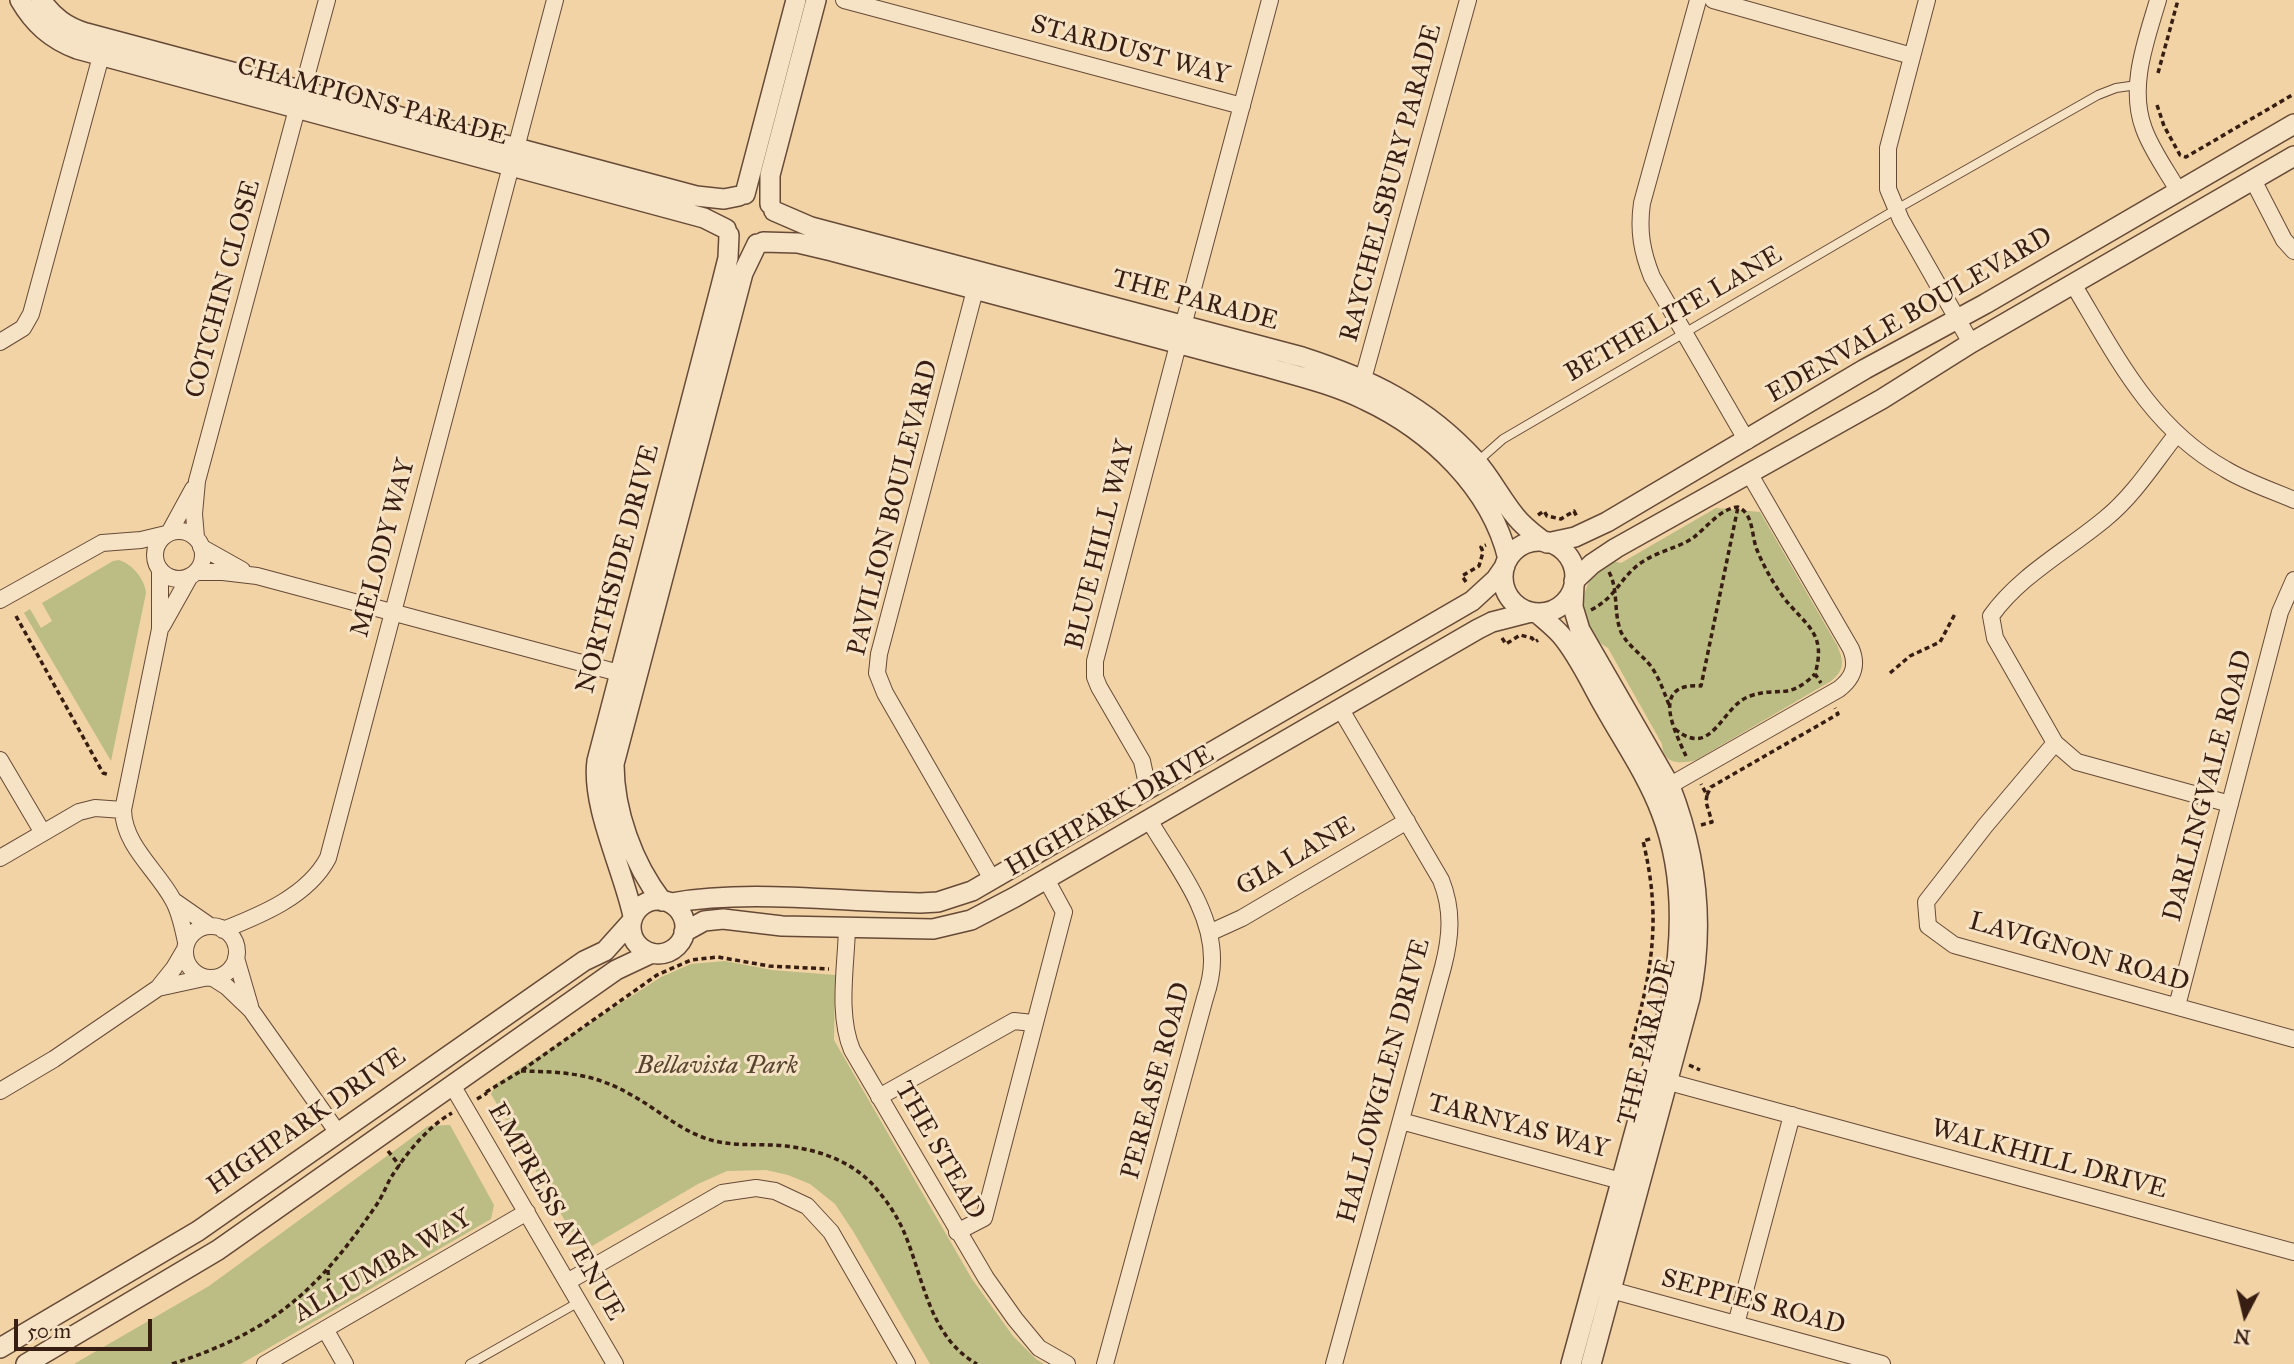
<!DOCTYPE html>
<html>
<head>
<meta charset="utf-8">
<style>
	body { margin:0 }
	#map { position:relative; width:2294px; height:1364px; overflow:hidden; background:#f1d3a5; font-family:"IM FELL Great Primer",serif }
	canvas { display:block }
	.north { position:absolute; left:2210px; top:1280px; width:70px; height:70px; -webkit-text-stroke:5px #f6e2c4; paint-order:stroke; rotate:187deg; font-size:19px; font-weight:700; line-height:28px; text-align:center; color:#371d12 }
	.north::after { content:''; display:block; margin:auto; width:24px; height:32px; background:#371d12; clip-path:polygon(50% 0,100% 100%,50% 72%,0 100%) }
	.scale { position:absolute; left:14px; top:1319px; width:138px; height:32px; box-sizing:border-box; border:4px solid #371d12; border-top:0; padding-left:9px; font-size:21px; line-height:24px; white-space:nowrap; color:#371d12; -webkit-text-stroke:5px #f6e2c4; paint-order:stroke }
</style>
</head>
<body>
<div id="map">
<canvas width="2294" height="1364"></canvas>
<div class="north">N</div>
<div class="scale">50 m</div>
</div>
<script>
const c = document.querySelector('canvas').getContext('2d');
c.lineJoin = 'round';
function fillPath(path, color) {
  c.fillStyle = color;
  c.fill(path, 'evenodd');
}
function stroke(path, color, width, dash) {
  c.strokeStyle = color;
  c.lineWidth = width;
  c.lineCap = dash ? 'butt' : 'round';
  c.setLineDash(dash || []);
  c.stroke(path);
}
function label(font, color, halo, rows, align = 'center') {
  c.font = font + ' "IM FELL Great Primer",serif';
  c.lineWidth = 6;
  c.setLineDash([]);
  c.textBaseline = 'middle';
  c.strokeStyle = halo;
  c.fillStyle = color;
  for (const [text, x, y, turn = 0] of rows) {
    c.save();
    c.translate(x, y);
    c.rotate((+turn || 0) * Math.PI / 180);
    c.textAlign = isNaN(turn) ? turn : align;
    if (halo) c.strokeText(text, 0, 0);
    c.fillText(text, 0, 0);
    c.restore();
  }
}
fillPath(new Path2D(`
	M1716,508L1760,512L1837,645C1844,661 1845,670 1831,681L1696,760C1681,764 1663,765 1662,744L1608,648C1588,638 1578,604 1588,584C1593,573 1603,567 1613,561L1621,563Z
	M119,560C132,564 145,579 146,593L111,761L24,613L30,609L41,628L52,621L42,603L113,561Z
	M725,961L772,970L835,975L834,1040L972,1279L1013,1336L1036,1359L1044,1364H930L853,1231L835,1204L810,1184L788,1175L766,1170L727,1171L698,1184L592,1246L578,1243L491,1094L496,1084L661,977L691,964Z
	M450,1125L494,1205L491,1219L241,1364H74L209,1286L428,1126Z`), '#bcbc85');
const service = new Path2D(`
	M1477,462L1503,439L1895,210L2098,95L2116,88L2137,85
	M470,1364L579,1302`);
const minor = new Path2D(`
	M844,0L1242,106
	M1698,0L1642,203C1638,231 1642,252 1652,277L1747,441
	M1713,0L1912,56
	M1927,0L1888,148V189L1901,220L1971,343
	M2158,0C2146,41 2128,87 2144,129C2152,151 2167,171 2179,192
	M302,92L327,0
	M516,148L555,0
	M2253,180L2284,240L2294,251
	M2073,284C2115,354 2150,427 2225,469C2246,482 2271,490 2294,500
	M975,290L879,654L877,673L885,693L992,879
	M1183,326L1270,0
	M0,342L23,328L31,314L101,56
	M1363,379L1468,0
	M2176,435C2154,463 2134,495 2106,518C2068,550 2020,575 1991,616L1995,638L2055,743L2077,762L2230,804
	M155 555a24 24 0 1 1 48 0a24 24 0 1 1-48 0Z
	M169,533L193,489
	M196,537L194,514L197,481L297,109
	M201,547L242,570
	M160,570V629L123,810C124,846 157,870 173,900C180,912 183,928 186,942
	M196,572H223L257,576L619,673
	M0,600L102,543L141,540L166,534
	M162,626L190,576
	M2055,743L1985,826L1926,902L1928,926L1954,945L2294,1039
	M0,760L43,833
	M1148,789L1142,761L1099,687L1095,677V661L1178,345
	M1660,791L1839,689C1853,678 1858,666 1851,649L1749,473
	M0,858L79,812L95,808L123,810
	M174,901L210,926
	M185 952a26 26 0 1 1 52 0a26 26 0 1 1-52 0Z
	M847,928C846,967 837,1014 852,1050L986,1278L1015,1319L1039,1348L1067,1364
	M223,930C261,915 308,896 328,858L511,166
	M1209,933L1242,918L1407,821
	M236,958L250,1006
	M213,978L227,987L251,1010L338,1133
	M158,988L204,978
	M2177,1006L2280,612L2294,580
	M1658,1079L2294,1252
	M452,1085L615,1364
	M0,1091L54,1059L158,988L174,968L184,951
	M879,1097L1014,1021L1033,1023
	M1401,1121L1621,1181
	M957,1232L984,1218L1064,912L1046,879
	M567,1282L722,1193L756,1188L775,1191L807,1206L831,1232L907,1364
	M1611,1290L1882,1364
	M1736,1324L1792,1115
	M325,1329L345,1364
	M265,1364L527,1212
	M1105,1364L1205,998C1209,986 1212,974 1212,961C1213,909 1174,863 1149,820
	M1334,1364L1443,967C1451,936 1453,910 1441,880L1340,708`);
const tertiary = new Path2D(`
	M20,0C34,24 51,39 77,49L704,218L726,229
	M41,0C53,17 66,27 86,33L696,196L724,199L739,196
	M745,194L796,0
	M770,204V175L816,0
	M774,211L811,227L1302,357C1370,379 1426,406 1475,460C1491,478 1501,499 1516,517C1524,527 1534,534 1544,542
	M763,242L798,243L832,251L1263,366C1297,376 1333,384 1365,400C1431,431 1491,488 1508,559
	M1503 577a36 36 0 1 1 72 0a36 36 0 1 1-72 0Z
	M1547,543L1575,537L1607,522L1865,369L1985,304L2294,124
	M1574,581L1592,564L1616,548L1882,399L1971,343L2294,156
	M1574,585L1573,607L1580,630L1670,786C1697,855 1705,925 1690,998L1591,1364
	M1537,613C1545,620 1554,627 1561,635C1579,656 1591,684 1605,708C1624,742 1647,775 1661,812C1684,871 1683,934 1672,996L1571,1364
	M631 927a27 27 0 1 1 54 0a27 27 0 1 1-54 0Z
	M662,901C633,864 614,811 614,764L743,273L757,244
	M671,903C750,889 839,902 920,903L938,902L972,891L1472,601L1496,579L1505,566
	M633,916C623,869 591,806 597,761L721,286L728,258L729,235
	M684,932L704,921L723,919L782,926L933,929L971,920L1015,897L1478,629L1492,622L1531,612
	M0,1348L198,1231L584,961L605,951L631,922
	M26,1364L218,1250L616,970L652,953`);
stroke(service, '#664a37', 10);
stroke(minor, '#664a37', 18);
stroke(tertiary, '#664a37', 22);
stroke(new Path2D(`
	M2158,73L2178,0
	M2157,105L2164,126L2180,155L2186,157L2294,94
	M1538,515L1544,511L1547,516L1561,519L1574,511L1577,517
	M1609,572C1619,591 1613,612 1621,632C1628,646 1640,653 1650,665C1659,677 1664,692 1669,705
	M1466,582L1462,576L1479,566L1483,552L1481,547L1486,545
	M1591,610C1616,597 1619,580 1638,565C1654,552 1676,549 1693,538C1706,528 1721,508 1738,507C1754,514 1751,535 1757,550C1764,567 1773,583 1784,598C1806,626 1827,633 1815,674L1821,683
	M16,616L103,773L110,775
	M1502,638L1506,644L1520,635L1532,638L1535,642L1538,640
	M1890,673L1910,656L1940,642L1956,612
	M1675,729C1713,760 1721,706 1750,696C1779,686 1788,701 1815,674
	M1686,756C1675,732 1649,682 1701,686L1738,507
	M1707,795L1711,787L1838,714L1835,708
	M1701,825L1712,822L1706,802L1707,795L1701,784
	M1637,1051L1630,1049C1652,973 1662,919 1643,841L1653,838
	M1689,1065L1700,1070
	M521,1071C564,1072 595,1073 633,1096C657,1109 676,1127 702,1137C730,1148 757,1143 786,1146C821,1150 857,1163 879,1192C889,1204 898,1218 904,1232C924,1279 929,1337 977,1364
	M486,1092L521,1071L657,975L691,960L718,957L769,966L829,969
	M477,1099L487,1093
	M388,1151L400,1166
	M328,1270L329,1289L335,1306
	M172,1364C271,1332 317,1292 375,1207C381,1199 385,1189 390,1179C405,1155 427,1127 452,1113`), '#371d12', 3.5, [5, 3.5]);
stroke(service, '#f6e2c4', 8);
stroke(minor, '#f6e2c4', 16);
stroke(tertiary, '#f6e2c4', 19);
label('26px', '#371d12', '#f6e2c4', [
	["STARDUST WAY",1130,51,15],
	["CHAMPIONS PARADE",372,102,15],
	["RAYCHELSBURY PARADE",1392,183,-75],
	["COTCHIN CLOSE",224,289,-75],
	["THE PARADE",1195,301,15],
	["BETHELITE LANE",1674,315,-30],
	["EDENVALE BOULEVARD",1910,316,-30],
	["PAVILION BOULEVARD",894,508,-76],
	["BLUE HILL WAY",1101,545,-76],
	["MELODY WAY",384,548,-75],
	["NORTHSIDE DRIVE",619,569,-75],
	["DARLINGVALE ROAD",2209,786,-75],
	["HIGHPARK DRIVE",1110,812,-30],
	["GIA LANE",1296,857,-30],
	["LAVIGNON ROAD",2079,953,16],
	["THE PARADE",1648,1042,-76],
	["PEREASE ROAD",1157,1081,-75],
	["HALLOWGLEN DRIVE",1385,1081,-75],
	["HIGHPARK DRIVE",307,1122,-35],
	["TARNYAS WAY",1518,1127,15],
	["THE STEAD",939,1151,60],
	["WALKHILL DRIVE",2049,1160,15],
	["EMPRESS AVENUE",555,1212,60],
	["ALLUMBA WAY",383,1267,-30],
	["SEPPIES ROAD",1753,1303,15]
]);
label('italic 26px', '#58452f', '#f6e2c4', [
	["Bellavista Park",717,1067]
]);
</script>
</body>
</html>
